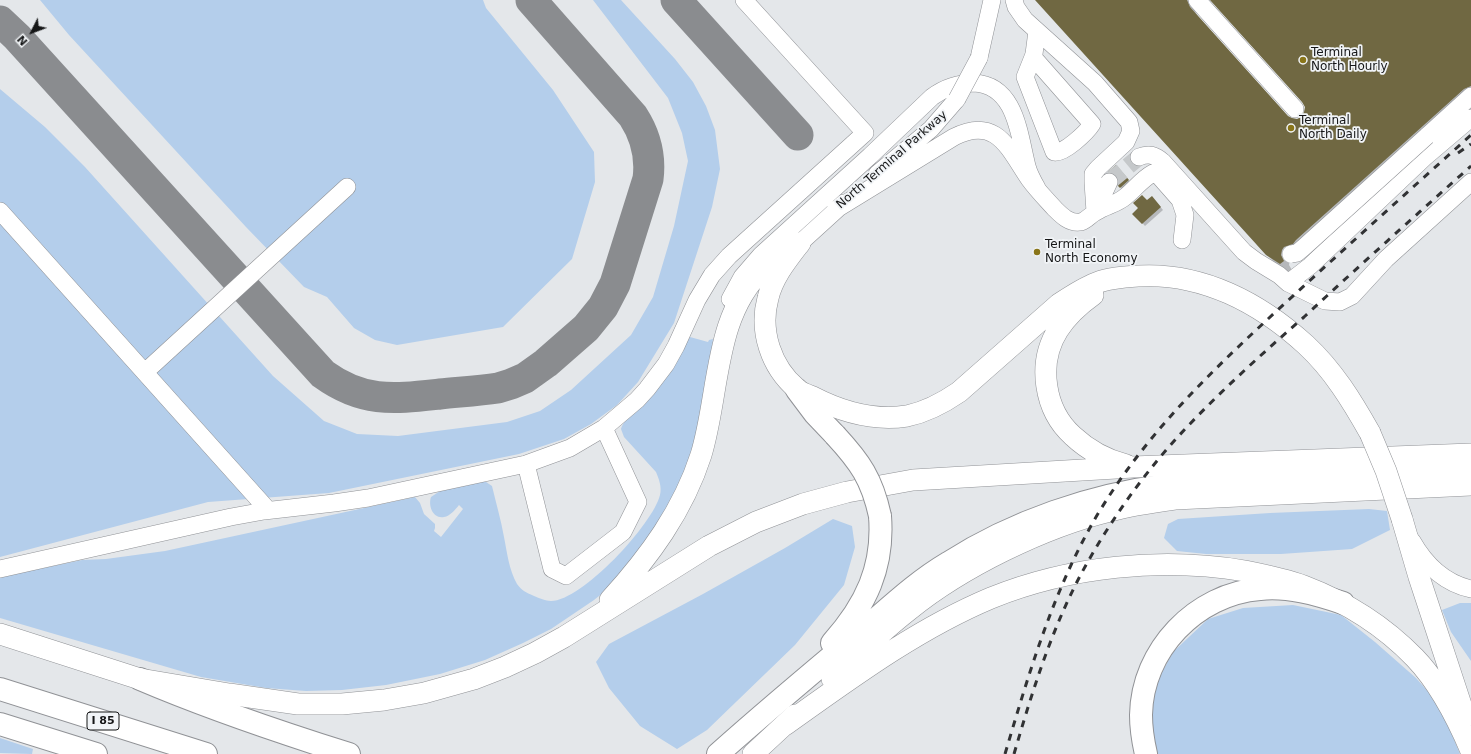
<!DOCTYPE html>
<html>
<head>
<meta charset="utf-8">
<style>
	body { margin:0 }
	#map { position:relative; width:1471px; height:754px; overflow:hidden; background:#e4e7ea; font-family:"DejaVu Sans",sans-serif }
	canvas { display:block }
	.north { position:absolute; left:12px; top:12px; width:40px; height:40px; -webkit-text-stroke:3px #f1f4f7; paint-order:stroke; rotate:228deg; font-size:11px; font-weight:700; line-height:16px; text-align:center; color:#151617 }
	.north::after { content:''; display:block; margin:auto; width:14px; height:18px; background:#151617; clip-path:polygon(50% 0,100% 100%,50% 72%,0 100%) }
</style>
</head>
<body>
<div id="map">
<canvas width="1471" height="754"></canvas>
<div class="north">N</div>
</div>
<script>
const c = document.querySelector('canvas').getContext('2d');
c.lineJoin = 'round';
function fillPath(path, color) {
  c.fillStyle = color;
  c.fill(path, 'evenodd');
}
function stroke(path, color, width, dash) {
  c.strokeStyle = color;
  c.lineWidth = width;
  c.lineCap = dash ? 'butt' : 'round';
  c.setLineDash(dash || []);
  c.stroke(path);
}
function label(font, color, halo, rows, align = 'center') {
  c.font = font + ' "DejaVu Sans",sans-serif';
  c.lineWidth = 3.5;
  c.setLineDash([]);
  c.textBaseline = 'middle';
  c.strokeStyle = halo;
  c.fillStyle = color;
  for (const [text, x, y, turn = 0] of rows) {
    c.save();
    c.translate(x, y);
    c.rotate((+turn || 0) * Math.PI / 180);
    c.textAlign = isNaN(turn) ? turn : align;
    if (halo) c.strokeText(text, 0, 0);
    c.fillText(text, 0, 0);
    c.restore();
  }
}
fillPath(new Path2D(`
	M40,0H483L486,8L553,90L594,152L595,182L572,259L503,327L397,345L375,340L354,328L327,297L304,287L246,227L69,35Z
	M593,0H621L675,59L693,82L706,106L715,130L720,169L712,207L674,323L638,382L617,405L591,424L564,439L519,454L329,493L208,502L0,557V89L45,127L85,167L273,376L324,421L357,434L398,436L507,422L540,411L571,390L631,335L653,297L674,226L688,161L682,133L668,98Z
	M690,337L708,342L709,340L713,339L710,371L695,451L658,530L609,588L594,600L551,629L523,643L485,660L440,674L386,685L342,690L306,691L266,688L201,677L0,618V577L82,560L106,559L165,551L415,497L420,503L424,514L435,524V528L434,531L441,537L463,509L459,505C455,510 450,516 444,517C433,519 428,506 431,497L440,491L482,482H486L492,486C496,503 501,520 504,537C507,552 509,570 517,584C521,590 527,593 534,596C539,598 546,601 551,601C582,601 653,524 660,495C662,487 659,479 656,472L624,437L621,429C625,416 642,408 650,397C665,378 678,358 690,337Z
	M1369,509L1387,511L1390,530L1352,549L1281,554H1206L1177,551L1164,538L1168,524L1178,519L1270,513Z
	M833,519L852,526L855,547L844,585L795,645L707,730L677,749L640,726L609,688L596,662L609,644L703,594L785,548Z
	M1460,603H1471V661L1451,632L1442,610Z
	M1293,605L1341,615L1375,642L1416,678L1440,705L1460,754H1153L1148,729L1152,691L1173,652L1208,619L1243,608Z
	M0,738L33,749L32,754L0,753Z`), '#b4ceeb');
fillPath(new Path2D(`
	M1036,0H1201L1196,6L1195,11L1198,17L1289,118L1298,120L1302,117L1306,112V106L1303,102L1212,0H1471V99L1290,259L1289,265L1292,270L1289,272L1276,264L1267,255Z
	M1116,167L1130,182L1123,189L1119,186L1120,181L1118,176L1110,172Z
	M1152,197L1163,210L1145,226L1134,214Z`), '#0003');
stroke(new Path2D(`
	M676,0L798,135
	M0,21L17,37L323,374C363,403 393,399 440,394C459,392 478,391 498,388L511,384L525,378L546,363L586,328L603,307L615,284L648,179C651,156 646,136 633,116L531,0`), '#8a8c8f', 31);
fillPath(new Path2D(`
	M1035,0H1187L1190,7L1288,116L1292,118L1297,119L1301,117L1304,112L1305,107L1302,102L1210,0H1471V86L1464,89L1296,240L1293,244L1284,247L1282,250L1281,255L1284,261L1280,264L1266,255Z
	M1116,165L1129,180L1120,188L1118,186L1119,181L1117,176L1113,173L1108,172Z
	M1142,195L1147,200L1152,196L1161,207L1142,224L1132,214L1138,208L1133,203Z`), '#706842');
stroke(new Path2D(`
	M1109,182L1139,157`), '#c5c8ca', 17, [17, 8]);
const minor = new Path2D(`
	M1014,0L1016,7L1025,20L1095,83L1129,122L1131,131L1126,142L1098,168L1093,174V182L1095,212
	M1197,0L1295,109
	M1033,57L1092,124C1087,132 1063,155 1054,152L1025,77L1033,57L1034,54L1037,31
	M979,58L992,0
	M1427,136L1471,96
	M1139,157C1149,153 1155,155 1163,162L1244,252L1256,261L1279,275L1288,283L1325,301L1340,302L1352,296L1386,259L1471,182
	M877,174L931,129L957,99
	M835,210L954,137C997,115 1009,150 1029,179C1037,190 1046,199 1055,209C1062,216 1070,224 1081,222C1087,220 1090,215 1096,212C1105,206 1117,204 1125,197C1135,189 1142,179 1153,173L1158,175L1180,200L1185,215L1182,240
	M1096,210L1109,182
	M0,211L268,510
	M800,243L844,203
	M1288,283L1310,266L1424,158L1471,118
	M730,299L742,277L761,255L870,156L932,97C944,88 959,83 974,83C1016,85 1019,135 1027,166C1029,174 1033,181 1037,188
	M145,372L347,187
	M526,464L552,569L566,576L623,532L638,502L604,428
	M1412,541C1425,564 1444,583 1471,589
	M0,569L231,517L264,511L334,503L368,498L526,464L570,448L604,428L637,400L647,389L666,364L676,346L697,300L712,275L729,256L865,133L744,0`);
const major = new Path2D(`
	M800,243C787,260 773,277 768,298C759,331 771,367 797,389C801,393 808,395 813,397C842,412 874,421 907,416C926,412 943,403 959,392L1059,304C1071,296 1083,288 1096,283C1109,278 1123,277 1138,276C1202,272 1260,303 1306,345C1333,370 1352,401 1370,433
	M1093,295C1079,305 1067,316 1058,330C1037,363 1044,410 1073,436C1088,450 1107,460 1126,465
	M1402,519L1419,577L1465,717
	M610,600C649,557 683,511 701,455C720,393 713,317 763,269C770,262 780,257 788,251
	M0,634L140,679L229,694L298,704H342L384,700L424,693L474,679L505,667L535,653L564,637L709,546L756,522L803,504L847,492L913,480L1133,467L1471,454
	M832,679C857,655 882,631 909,610C962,567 1044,527 1110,511C1131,505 1153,502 1175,499L1471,485
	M785,725C851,678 917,629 991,598C1070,566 1162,557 1245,571C1265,575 1285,579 1304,586C1346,602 1384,626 1415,658C1440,684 1457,718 1471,751
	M753,754L795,715`);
const highway = new Path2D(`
	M797,390L815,414L835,435
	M832,643C866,605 884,567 880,516
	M140,679C208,708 279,732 349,754
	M0,689L206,754
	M0,724L96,754
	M718,754C765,712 814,671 862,631C890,607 916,582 948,563C1014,521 1091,495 1168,485C1216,478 1264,478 1311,476C1365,473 1418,469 1471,465
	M1146,754C1143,741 1141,728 1141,715C1142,650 1196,594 1260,589C1288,586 1316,594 1343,603`);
stroke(minor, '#909296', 18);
stroke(major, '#909296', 22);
stroke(highway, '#909296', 24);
stroke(minor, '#fff', 17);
stroke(major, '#fff', 21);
stroke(highway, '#fff', 22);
stroke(new Path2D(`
	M1458,153L1471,144
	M1005,754C1029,673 1053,591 1096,517C1149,428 1219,364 1294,295C1353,241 1412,188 1471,135
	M1014,754C1033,689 1053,624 1086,565C1114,515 1148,468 1187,427C1224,388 1264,352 1304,317C1359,266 1415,216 1471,166`), '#313234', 3, [7, 7]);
const minorBridge = new Path2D(`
	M957,99L979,58
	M1291,254L1297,253L1303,248L1427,136`);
const majorBridge = new Path2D(`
	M1370,433L1386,471L1402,519`);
const highwayBridge = new Path2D(`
	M835,435C860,462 872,479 880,516`);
stroke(minorBridge, '#909296', 18, []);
stroke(majorBridge, '#909296', 22, []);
stroke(highwayBridge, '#909296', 24, []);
stroke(minorBridge, '#fff', 17);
stroke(majorBridge, '#fff', 21);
stroke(highwayBridge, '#fff', 22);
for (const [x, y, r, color] of [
	[1303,60,4,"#897519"],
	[1291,128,4,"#897519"],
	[1037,252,4,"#897519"]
]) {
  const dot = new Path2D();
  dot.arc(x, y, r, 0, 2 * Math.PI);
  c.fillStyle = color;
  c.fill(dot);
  stroke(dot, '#f1f4f7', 1.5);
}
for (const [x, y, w] of [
	[103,721,32]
]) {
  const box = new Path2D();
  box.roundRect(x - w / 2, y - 9, w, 18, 3);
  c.fillStyle = '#f1f4f7';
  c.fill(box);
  stroke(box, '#151617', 1);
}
label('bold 11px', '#151617', null, [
	["I 85",103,721]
]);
label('12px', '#151617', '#f1f4f7', [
	["Terminal",1311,53],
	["North Hourly",1311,67],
	["Terminal",1299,121],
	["North Daily",1299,135],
	["Terminal",1045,245],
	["North Economy",1045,259]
], 'left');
label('12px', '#151617', '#f1f4f7', [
	["North Terminal Parkway",892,160,-41]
]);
</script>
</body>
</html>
